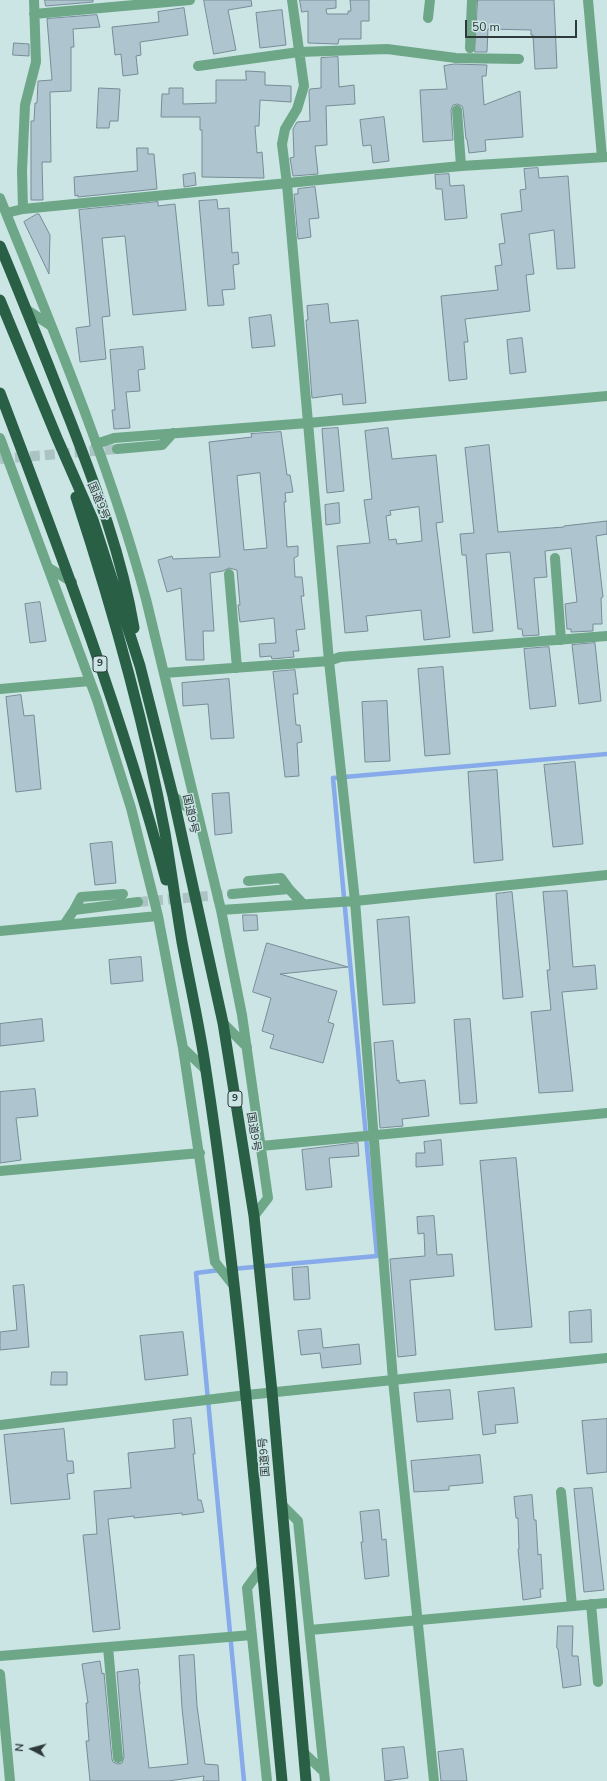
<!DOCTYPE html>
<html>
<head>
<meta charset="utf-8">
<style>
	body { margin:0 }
	#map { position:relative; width:607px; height:1781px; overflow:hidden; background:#cae5e4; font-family:"Nunito Sans",sans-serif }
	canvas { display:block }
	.north { position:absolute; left:12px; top:1729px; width:40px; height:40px; -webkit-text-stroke:3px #cae5e4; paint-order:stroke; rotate:276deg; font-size:11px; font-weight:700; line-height:16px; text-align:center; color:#2e3939 }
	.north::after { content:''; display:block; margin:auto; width:14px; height:18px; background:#2e3939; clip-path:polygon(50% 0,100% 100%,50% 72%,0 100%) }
	.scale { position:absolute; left:465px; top:20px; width:112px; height:18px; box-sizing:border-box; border:2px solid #2e3939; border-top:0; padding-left:5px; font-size:12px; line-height:14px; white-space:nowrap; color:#2e3939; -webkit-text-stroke:3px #cae5e4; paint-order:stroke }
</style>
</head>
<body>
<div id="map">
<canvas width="607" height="1781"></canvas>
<div class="north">N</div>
<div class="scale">50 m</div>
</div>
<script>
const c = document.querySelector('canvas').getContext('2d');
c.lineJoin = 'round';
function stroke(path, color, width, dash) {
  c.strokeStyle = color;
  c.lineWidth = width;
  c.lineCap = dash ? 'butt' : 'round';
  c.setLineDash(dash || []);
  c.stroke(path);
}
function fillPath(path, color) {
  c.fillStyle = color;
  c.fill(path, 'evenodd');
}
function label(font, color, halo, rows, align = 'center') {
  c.font = font + ' "Nunito Sans","Noto Sans JP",sans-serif';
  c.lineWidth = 3;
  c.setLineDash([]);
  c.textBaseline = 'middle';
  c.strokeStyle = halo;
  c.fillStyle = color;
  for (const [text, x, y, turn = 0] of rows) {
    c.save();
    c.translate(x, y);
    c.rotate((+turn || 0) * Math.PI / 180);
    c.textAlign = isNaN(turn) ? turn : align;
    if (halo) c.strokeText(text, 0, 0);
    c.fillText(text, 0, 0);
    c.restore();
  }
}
stroke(new Path2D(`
	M232,1269L377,1256L333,778L607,754
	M220,1270L196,1273L244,1781`), '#87aaea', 4.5);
const building = new Path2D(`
	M45,0H93V2L46,6Z
	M204,0H251L252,6L228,10L236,50L214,54Z
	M300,0H336V8L326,9L327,14H348V11H351L350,0H369V21H361V39H339L338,44L308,43V11L302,12Z
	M478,0H554L557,68L535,69L533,35H531V30L488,29L487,52H475Z
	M184,8L188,35L140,42L141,55L136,56L138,74L123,76L121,54L115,55L112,27L159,22L158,12Z
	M282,10L286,45L260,48L256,13Z
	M97,15L100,27L73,29L74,47H71V91L50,92L51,162H42L43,200H31V121H34L35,103H37L38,81L52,80L47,19Z
	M14,43L29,44V56L13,55Z
	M338,57L339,87L354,85L355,104L326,106L327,145L315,146L318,174L293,176L290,158L294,157L293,129L297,122L310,121L309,91L310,89L321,88V58Z
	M455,64L487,65L486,76H482L484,105L520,91L523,137L485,140L486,151L469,153L467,139H466L463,109L462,106L457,104L453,105L451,110L453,140L423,142L420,90L447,89L444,66Z
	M246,71L265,72V85L291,86V102L260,100L259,126H255L257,153L262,152L264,178L202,177V130H200V117H161L162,94H169V88H183V104L216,103V80H246Z
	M99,88L120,89L118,121H110L109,128H97Z
	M384,117L389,161L373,163L371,145L363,146L360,120Z
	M137,148H148V154H154L157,189L78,197V195L75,196L74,177L137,171Z
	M538,168L539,178L568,176L575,268L557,269L554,230L529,234L534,274L526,275L530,311L465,319L468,342H464L467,379L449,381L441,296L498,290L495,266L502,265L499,244L505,243L501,214L522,211L520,190L526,189L524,169Z
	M195,173L196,185L184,187L183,175Z
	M449,174L450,186L464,185L467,218L445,220L442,189H436L435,175Z
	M315,187L319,218L309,219L311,237L298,239L294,194H298V189Z
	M217,200L218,209L229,208L232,253L238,252L239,264L233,265L235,289L222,290L224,305L208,306L199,201Z
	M158,202V206L175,204L186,310L133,315L125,236L102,238L110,316L102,317L106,359L80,362L76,328L90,326L79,210Z
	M37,214H39L50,235L49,274L24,222Z
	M328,304L330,323L358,320L366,403L343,405L342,394L312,398L306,320H308L307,306Z
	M271,315L275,346L252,348L249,318Z
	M522,338L526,372L510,374L507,340Z
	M143,347L145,369L138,370L140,391L126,392L130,428L114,429L112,410H115L110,350Z
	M338,428L344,491L327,493L322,429Z
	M388,428L392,459L436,455L443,522L436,523L450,637L424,640L421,610L366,616L368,631L345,633L337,546L370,543L364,500L372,499L365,431ZM419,507L422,541L397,544L396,539L389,540L386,516L391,515L390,511Z
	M281,432L287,475H290L293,492L285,493L286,502H284L287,547L298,546V556L294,558L295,577H302L304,596H301L305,629L296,630L299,651H293L294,657L272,659L271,656L260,657L259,644L276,643L274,618L240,622L238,605H240L237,570L229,568L223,571L210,573L214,631H203L204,660H186L181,588L167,592L158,560L172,556L173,559L220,557L209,442L252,437L251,434ZM260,473L267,548L244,550L237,476Z
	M489,445L498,532L564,527V526L607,521V534L596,536L603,597L601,598L602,624H593V631L571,632V629H567L565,604L577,602L571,548L545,551L547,577L534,578L539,635L523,636L522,629H518L510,552L486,554L493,631L473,633L466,555H462L460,534L474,533L465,448Z
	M339,503L340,523L326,525L325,505Z
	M40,602L46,641L30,643L25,604Z
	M595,643L601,701L579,704L572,645Z
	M549,647L556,706L530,709L524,649Z
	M443,667L450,754L425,756L418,669Z
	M295,670L298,694H293L296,725H300L302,742L297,743L299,776L285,777L273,672Z
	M229,679L234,738L211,739L208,704L183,706L182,683Z
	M21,695L24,716L34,715L41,789L16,792L6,697Z
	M387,701L390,761L365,762L362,702Z
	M575,762L583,844L553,847L544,765Z
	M497,770L503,860L474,863L468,772Z
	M229,793L232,833L215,835L212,794Z
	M112,842L116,883L95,885L90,844Z
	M567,891L573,967L595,965L597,989L562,992L573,1091L539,1093L531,1012L551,1010L547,970H550L543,892Z
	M512,892L523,997L503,999L496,894Z
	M243,915H257L258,930L244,931Z
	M409,917L415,1003L383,1005L377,920Z
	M267,943L348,967L280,974L337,991L328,1022L334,1024L323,1063L270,1048L274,1035L262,1031L271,998L253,992Z
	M141,957L143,981L111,984L109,960Z
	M42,1019L44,1041L0,1046V1024Z
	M470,1019L477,1103L460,1104L454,1020Z
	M393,1041L397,1081L399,1080V1083L425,1080L429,1116L402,1119L403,1126L380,1128L374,1043Z
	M35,1089L38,1116L16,1118L21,1160L0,1163V1092Z
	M441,1140L443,1165L416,1167V1153H425L424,1142Z
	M358,1143L359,1156L329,1158L332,1187L306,1190L302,1150Z
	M516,1158L532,1327L495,1330L480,1161Z
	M434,1216L437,1255L452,1254L454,1276L410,1280L416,1355L398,1357L390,1259L425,1256L424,1233L418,1234L417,1217Z
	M308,1267L310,1299L294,1300L292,1268Z
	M24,1285L29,1347L0,1350V1332L17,1330L13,1286Z
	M591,1310L592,1342L570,1343L569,1312Z
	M321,1329L323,1348L359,1344L361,1364L322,1368L320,1353L301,1355L298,1331Z
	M183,1332L188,1375L145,1380L140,1336Z
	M52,1372H67V1385H51Z
	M514,1388L518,1423L495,1425L496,1433L483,1435L478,1392Z
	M450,1390L453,1419L417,1422L414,1393Z
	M191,1418L195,1454H193L198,1500H201L204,1512L182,1515V1513L134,1518V1516L108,1519L120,1629L93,1632L83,1535L97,1534L94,1491L131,1488L128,1453L175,1448L173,1420Z
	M607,1419V1472L587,1474L582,1421Z
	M64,1429L67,1461H73L74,1473L67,1474L70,1499L11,1504L4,1435Z
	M480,1455L483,1483L449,1486V1490L414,1492L411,1461Z
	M592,1488L604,1590L584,1592L574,1489Z
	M532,1495L534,1520H536L538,1555L541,1554L543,1589H540L541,1597L523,1600L518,1549H519L518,1518H516L514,1497Z
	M379,1510L382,1540L386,1539L389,1576L365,1579L361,1542H363L360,1512Z
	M558,1626H573L572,1656H578L581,1685L563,1688L558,1649L557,1648Z
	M194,1655L197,1706L205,1764L218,1765L219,1781H203L204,1776L168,1781H90L86,1741H89L86,1703H88L82,1664L100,1661L102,1674L104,1673L112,1759L113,1762L118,1764L122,1763L124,1757L117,1672L138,1669L140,1684H139L149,1768L188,1764L182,1708L179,1656Z
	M404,1747L408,1778L385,1781L382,1749Z
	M463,1749L467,1781H441L438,1752Z`);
fillPath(building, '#aec4cf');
stroke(building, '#778c96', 1);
stroke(new Path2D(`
	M0,459L117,449
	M138,902L232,894`), '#abc3c2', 10, [10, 5]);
stroke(new Path2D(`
	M292,0L304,86L297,109L285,129L282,144L287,184L329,661L355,901L393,1380L434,1781
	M588,0L602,157
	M34,14L190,0
	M428,18L430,0
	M470,48L472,0
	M198,66L299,52L387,49L456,58L519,59
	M457,110L461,166
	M0,198C53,330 109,462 146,599L221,910L242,1015L268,1198L254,1216
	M23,209L22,171L25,105L36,62L34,0
	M6,213L23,209L461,166L607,157
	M27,310L50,325
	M0,438L97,700L131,808L158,916L183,1048L215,1262L234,1286
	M96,444L114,438L308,423L607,396
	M117,449L162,445L173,433
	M555,558L561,640
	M49,568L72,582
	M229,574L237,668
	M164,673L329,661L340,657L607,636
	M0,689L90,681
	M173,796L197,815
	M248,881L281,878L289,889
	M232,894L289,889L303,904
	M74,910L81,897L123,894
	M221,910L355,901L607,875
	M64,925L74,910L138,902
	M0,931L158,916
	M223,1023L247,1047
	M183,1048L206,1070
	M261,1146L607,1113
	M0,1171L200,1153
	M561,1492L572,1606
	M282,1505L298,1521L325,1781
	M261,1569L247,1588L267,1781
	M591,1604L598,1682
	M310,1630L607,1603
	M108,1647L118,1758
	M0,1656L252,1635
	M303,1752L324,1772`), '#6ea688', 10);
stroke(new Path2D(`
	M0,1425L247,1395L607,1358
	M0,1674L10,1781`), '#6ea688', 10);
stroke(new Path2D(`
	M0,246C24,303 47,362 70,420C96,487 122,556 134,628
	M0,300L57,438L93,520L140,666L173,796L223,1023L254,1216L272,1392L306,1781
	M0,393C61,554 122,714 166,880
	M76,497C112,607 144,719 165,833C171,869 176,906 182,942C190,985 200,1028 206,1071C242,1307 259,1544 282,1781`), '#285f45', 11);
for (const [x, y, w] of [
	[100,664,14],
	[235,1099,14]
]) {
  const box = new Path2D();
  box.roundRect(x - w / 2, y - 8, w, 16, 3);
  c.fillStyle = '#cae5e4';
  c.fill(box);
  stroke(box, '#2e3939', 1);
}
label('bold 10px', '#2e3939', null, [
	["9",100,664],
	["9",235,1099]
]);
label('11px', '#2e3939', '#cae5e4', [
	["国道9号",98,501,67],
	["国道9号",190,814,78],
	["国道9号",253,1132,81],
	["国道9号",265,1457,-95]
]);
</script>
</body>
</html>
